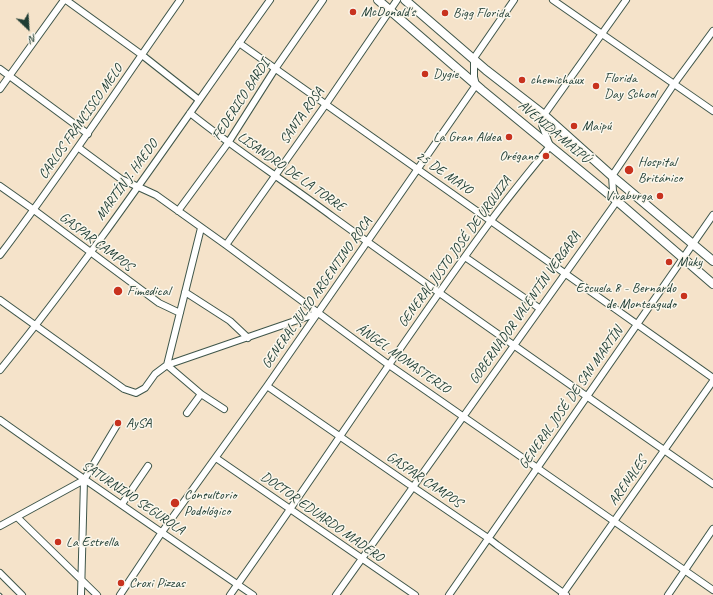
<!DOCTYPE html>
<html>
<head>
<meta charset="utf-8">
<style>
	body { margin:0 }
	#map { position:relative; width:713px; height:595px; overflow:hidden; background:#f5e3ca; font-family:Caveat,sans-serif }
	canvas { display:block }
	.north { position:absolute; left:8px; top:8px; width:40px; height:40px; -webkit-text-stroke:3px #fbf7ec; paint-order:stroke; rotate:155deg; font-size:11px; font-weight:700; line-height:16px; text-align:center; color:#1f3d34 }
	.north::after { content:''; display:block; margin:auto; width:14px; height:18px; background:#1f3d34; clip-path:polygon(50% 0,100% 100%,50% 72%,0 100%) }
</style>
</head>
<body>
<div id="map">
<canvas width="713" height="595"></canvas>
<div class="north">N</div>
</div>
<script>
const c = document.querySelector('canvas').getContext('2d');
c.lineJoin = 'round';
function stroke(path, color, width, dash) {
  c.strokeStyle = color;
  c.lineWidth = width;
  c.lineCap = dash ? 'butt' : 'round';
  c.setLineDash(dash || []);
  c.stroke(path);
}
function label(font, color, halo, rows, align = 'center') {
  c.font = font + ' Caveat,sans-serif';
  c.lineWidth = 3;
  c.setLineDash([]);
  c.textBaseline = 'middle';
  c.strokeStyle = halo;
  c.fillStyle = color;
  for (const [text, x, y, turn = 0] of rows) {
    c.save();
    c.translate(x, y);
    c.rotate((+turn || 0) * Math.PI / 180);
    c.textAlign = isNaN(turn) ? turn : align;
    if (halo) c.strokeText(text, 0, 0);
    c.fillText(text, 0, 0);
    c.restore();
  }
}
const minor = new Path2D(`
	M66,0L142,55L199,100
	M553,0L713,111
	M239,43L713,378
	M0,69L88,134
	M0,89L64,0
	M190,113C236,150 286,182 333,217C459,308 586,396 713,484
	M79,148L121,179L156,195L226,245L389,365L713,590
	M0,186L34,210L159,303L180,313
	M178,211L228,143L275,69L323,0
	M226,245L326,104L397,0
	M0,255C63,172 120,85 180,0
	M465,257L539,308
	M185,292L230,321L248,338
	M0,300L124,389L136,393L145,388L155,374L167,365L318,313
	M167,365L201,228
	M167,365L201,394L224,409
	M0,370C96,252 181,124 270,0
	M267,386L413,487L488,538L497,545L566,595
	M187,413L201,394
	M0,420C83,479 168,537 253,595
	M216,458L415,595
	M122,504L148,466
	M17,517L97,595
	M0,526L84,480L117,425
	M0,573L22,595
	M81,595L84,480
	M120,595L162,532L267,386L476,85L474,77V58L514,0
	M230,595C318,472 400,344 490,222C509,196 530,171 550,146L542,125L544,115L626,0
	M336,595L617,201L613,191L612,176L674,84L713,31
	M449,595L713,215
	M562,595L713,381
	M668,595L713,529`);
const major = new Path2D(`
	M378,0L482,90L617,201L713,284
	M405,0L486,70L544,115L612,176L713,261`);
stroke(minor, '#3f564a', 8);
stroke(major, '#3f564a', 10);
stroke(minor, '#fff', 6);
stroke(major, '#fff', 8);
const rail = new Path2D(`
	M0,594L1,595`);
stroke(rail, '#1f3d34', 3);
stroke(rail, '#fbf7ec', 1.5, [4.5]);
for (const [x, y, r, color] of [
	[353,12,4,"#c8321e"],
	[445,13,4,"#c8321e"],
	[425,74,4,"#c8321e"],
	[522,80,4,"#c8321e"],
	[596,86,4,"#c8321e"],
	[574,126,4,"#c8321e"],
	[509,137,4,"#c8321e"],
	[546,156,4,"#c8321e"],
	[629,170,5,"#c8321e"],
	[660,196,4,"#c8321e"],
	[669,262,4,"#c8321e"],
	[118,291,5,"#c8321e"],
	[684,296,4,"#c8321e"],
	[118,423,4,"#c8321e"],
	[175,503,5,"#c8321e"],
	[58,542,4,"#c8321e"],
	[121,583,4,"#c8321e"]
]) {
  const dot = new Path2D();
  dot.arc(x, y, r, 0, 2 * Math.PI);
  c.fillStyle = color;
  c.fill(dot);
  stroke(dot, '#fbf7ec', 1.5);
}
label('14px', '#1f3d34', '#fbf7ec', [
	["McDonald's",361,12],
	["Bigg Florida",453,13],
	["Dygie",433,74],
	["Florida",604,78],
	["Day School",604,94],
	["chemichaux",530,80],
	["Maipú",582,126],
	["La Gran Aldea",501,137,"right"],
	["Orégano",538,156,"right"],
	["Hospital",638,162],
	["Británico",638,178],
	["Vivaburga",652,196,"right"],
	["Muky",677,262],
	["Escuela 8 - Bernardo",676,288,"right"],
	["de Monteagudo",676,304,"right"],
	["Fimedical",127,291],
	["AySA",126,423],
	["Consultorio",184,495],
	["Podológico",184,511],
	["La Estrella",66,542],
	["Croxi Pizzas",129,583]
], 'left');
label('14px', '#1f3d34', '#fbf7ec', [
	["FEDERICO BARDI",241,100,-57],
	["SANTA ROSA",302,116,-55],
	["CARLOS FRANCISCO MELO",81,122,-55],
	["AVENIDA MAIPÚ",554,132,40],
	["LISANDRO DE LA TORRE",291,172,35],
	["25 DE MAYO",444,173,35],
	["MARTÍN J. HAEDO",127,180,-54],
	["GASPAR CAMPOS",96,242,37],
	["GENERAL JUSTO JOSÉ DE URQUIZA",455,252,-54],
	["GENERAL JULIO ARGENTINO ROCA",317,293,-55],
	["GOBERNADOR VALENTÍN VERGARA",525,308,-55],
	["ÁNGEL MONASTERIO",403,359,35],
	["GENERAL JOSÉ DE SAN MARTÍN",571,398,-55],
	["GASPAR CAMPOS",424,480,34],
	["ARENALES",628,481,-55],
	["SATURNINO SEGUROLA",133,498,34],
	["DOCTOR EDUARDO MADERO",322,517,35]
]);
</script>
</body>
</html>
